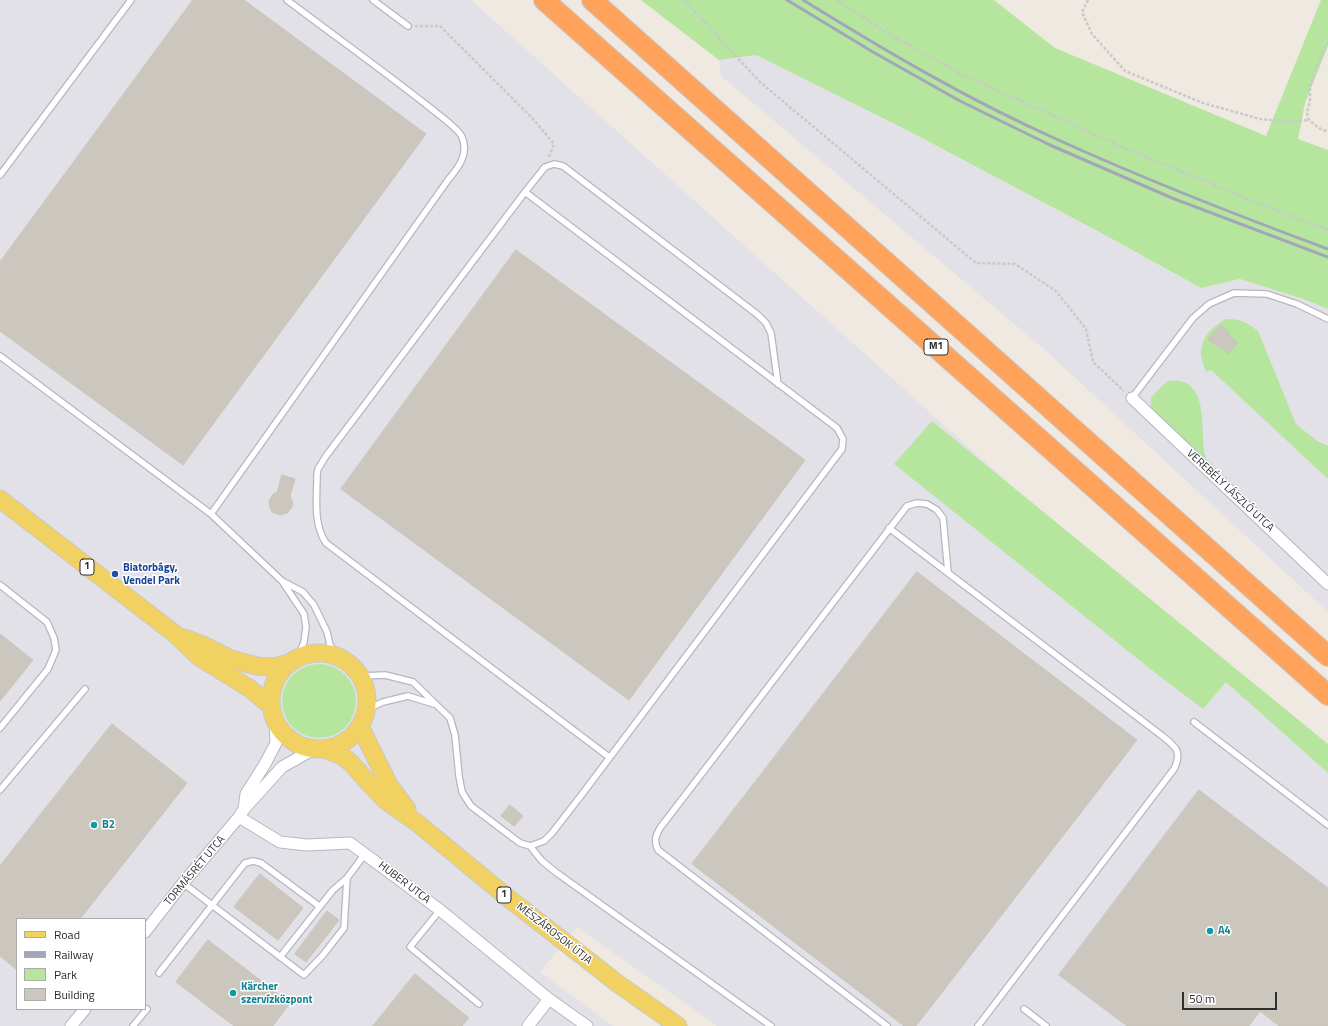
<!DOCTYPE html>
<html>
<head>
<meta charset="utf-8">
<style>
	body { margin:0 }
	#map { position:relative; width:1328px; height:1026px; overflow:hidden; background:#efe9e1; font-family:"Titillium Web",sans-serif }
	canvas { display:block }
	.legend { position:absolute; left:16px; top:918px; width:130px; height:92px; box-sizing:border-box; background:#fff; border:1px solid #ababab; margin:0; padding:5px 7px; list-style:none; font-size:12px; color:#2e2e2e }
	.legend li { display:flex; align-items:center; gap:8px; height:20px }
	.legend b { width:20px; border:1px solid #ababab }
	.scale { position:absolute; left:1182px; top:992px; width:95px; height:18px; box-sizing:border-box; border:2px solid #2e2e2e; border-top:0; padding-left:5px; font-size:12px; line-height:14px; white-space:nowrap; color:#2e2e2e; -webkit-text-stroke:3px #fff; paint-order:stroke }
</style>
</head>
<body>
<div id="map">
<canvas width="1328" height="1026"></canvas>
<ul class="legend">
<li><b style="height:5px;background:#f2d163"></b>Road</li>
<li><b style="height:5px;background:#a3a6b8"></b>Railway</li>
<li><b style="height:11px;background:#b6e59e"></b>Park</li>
<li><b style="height:11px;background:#cbc7bf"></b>Building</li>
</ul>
<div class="scale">50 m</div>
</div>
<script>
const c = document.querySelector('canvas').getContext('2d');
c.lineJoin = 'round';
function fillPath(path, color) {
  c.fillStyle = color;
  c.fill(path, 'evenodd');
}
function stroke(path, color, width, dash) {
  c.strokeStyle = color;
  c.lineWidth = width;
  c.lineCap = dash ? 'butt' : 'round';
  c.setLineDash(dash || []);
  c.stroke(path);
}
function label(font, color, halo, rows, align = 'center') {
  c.font = font + ' "Titillium Web",sans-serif';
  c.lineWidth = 3;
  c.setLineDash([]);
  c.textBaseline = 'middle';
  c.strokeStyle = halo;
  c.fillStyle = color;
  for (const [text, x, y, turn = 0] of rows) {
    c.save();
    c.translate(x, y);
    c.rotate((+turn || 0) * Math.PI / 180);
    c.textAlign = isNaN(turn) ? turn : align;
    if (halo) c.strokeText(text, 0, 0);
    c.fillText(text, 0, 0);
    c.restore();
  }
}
fillPath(new Path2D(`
	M0,0H471L1328,770V1026H717L577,927L540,972L613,1026H0ZM17,919H145V1009H17Z
	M756,54L903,128L1105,235L1201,288L1240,279L1303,299L1328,309V612L1045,350L721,76L719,60Z`), '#e3e1e8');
fillPath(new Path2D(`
	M641,0H994L1055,48L1266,136L1321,0H1328V46L1305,103L1298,139L1328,150V309L1303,299L1240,279L1201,288L1105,235L903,128L756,55L719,60Z
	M1226,319C1241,319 1246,322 1258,331L1296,424L1317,441L1328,446V479L1211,370L1206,372C1204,366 1201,359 1201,353C1202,336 1212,327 1226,319Z
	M1168,381C1172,381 1177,380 1180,381C1209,387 1200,433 1205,454C1206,460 1210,466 1213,471L1151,412V398L1160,388Z
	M932,421L1328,744V773L1226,682L1203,709L1158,675L894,464Z
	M282 701a37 37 0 1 1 74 0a37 37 0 1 1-74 0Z`), '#b6e59e');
const building = new Path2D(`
	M193,0H244L426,134L183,465L0,331V262Z
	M516,250L805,460L629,700L341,489Z
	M1221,325L1230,333L1229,335L1238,343L1228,354L1219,346L1218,347L1208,339Z
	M282,475L295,479L290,496L293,503L292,507L287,513L280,515L272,512L270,508L269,501L273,494L277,492Z
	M917,572L1137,740L916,1026H904L692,864Z
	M0,634L33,660L0,701Z
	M112,724L187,783L80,919H17V970L0,956V866Z
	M1199,790L1328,888V1026H1279L1260,1011L1249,1026H1127L1059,975Z
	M510,805L523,816L514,826L501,816Z
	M260,874L303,908L278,940L234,907Z
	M327,911L339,920L306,962L295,954Z
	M208,940L290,1003L273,1026H234L176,982Z
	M415,974L469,1018L462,1026H373Z`);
fillPath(building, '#cbc7bf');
stroke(building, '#cbc5ba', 1);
const lane = new Path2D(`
	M373,0L408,26
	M0,175L131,0
	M525,192L326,456L318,469L317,475C317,498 313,524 326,543L609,757
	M0,356L211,514L282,581L304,614L306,627L304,642L297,659
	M1132,398L1193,318L1209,304L1234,293L1267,294L1297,304L1328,319
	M211,514L448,180C459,167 469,154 462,137C459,129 440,116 433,110C385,72 336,37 287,0
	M889,528L1161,735C1175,746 1183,751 1174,769L978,1026
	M282,581L303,592L314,605L327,632L330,645L337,657
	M0,585L47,622L54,638L56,650L48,669L0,728
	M360,676L385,675L413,682L450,718L455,735L459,776L462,792L471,806L520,843L530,846L544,841L552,833L583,793L842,449L843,439L837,428L525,192L545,167L554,164L563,166L758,315L766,323L771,333L778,384
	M366,710L383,702L408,696L434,704
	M1194,722L1328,825
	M0,790L85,689
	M530,846L542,861L557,873L771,1026
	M183,883L304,975L323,955L344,928L347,878L365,854
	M440,910L410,947L479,1004
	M280,957L333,890L347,878
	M159,973L245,863L253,861L261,863L319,906
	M1024,1009L1046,1026
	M133,1026L147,1009
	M887,1026L658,850C654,841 655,837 660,828L907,506L917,503L927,504L937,510L943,518L948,572`);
const street = new Path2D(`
	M1132,398L1328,584
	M244,809L246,794L265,764L276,743L275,721
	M239,817L280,842L307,845L350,843L440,910L549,999L587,1026
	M145,932L183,883L239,817L244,809L282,767L314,749
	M71,1026L85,1009
	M528,1026L549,999`);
const primary = new Path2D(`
	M0,499L175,634L199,657L249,688L271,706
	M184,638L205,646L231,659L257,666L272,667L290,663
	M271 701a48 48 0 1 1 96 0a48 48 0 1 1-96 0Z
	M360,726L389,785L407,809
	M324,749L342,756L351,763L367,781L385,800L416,822L507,897L617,983L678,1026`);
const highway = new Path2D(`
	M544,0L1328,695
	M592,0L1328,656`);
stroke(lane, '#b4b7c1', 8);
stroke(street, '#b4b7c1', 13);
stroke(primary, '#c9c9c9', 19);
stroke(highway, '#c9c9c9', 22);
stroke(new Path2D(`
	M684,0L760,82L976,263L1015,264L1056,291L1086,329L1093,362L1124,391
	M837,0L884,31L959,73L1131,151L1273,209L1328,230
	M1088,0L1082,12L1092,34L1125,71L1203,103L1260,119L1292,122L1309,120
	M415,26H440L533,119L554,144L549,157
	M1328,42L1315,70L1310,86V101L1307,113L1309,120L1319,128L1328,132`), '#c9c9c9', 2.5, [3, 2]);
stroke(lane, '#fff', 5.5);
stroke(street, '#fff', 11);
stroke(primary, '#f2d163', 17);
stroke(highway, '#ffa35c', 20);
stroke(new Path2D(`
	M787,0L873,52L960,101L1050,145L1172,198L1328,257
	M803,0C884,50 967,99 1054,138C1144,179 1236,215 1328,249`), '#a3a6b8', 3);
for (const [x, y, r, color] of [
	[115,574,4,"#1a4fb4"],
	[94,825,4,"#0f9aa8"],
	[1210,931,4,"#0f9aa8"],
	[233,993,4,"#0f9aa8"]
]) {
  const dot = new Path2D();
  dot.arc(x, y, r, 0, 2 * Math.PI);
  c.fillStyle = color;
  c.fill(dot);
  stroke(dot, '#fff', 1.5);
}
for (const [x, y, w] of [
	[936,347,24],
	[87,567,14],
	[504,895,14]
]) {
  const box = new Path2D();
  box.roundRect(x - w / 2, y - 8, w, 16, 3);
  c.fillStyle = '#fff';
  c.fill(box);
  stroke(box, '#2e2e2e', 1);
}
label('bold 10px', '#2e2e2e', null, [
	["M1",936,347],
	["1",87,567],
	["1",504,895]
]);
label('11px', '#2e2e2e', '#fff', [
	["VEREBÉLY LÁSZLÓ UTCA",1230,491,43],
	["TORMÁSRÉT UTCA",195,871,-50],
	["HUBER UTCA",404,883,37],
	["MÉSZÁROSOK ÚTJA",554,934,38]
]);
label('bold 11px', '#164399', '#fff', [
	["Biatorbágy,",123,568],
	["Vendel Park",123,581]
], 'left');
label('bold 11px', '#0d838f', '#fff', [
	["B2",102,825],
	["A4",1218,931],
	["Kärcher",241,987],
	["szervízközpont",241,1000]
], 'left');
</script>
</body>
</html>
